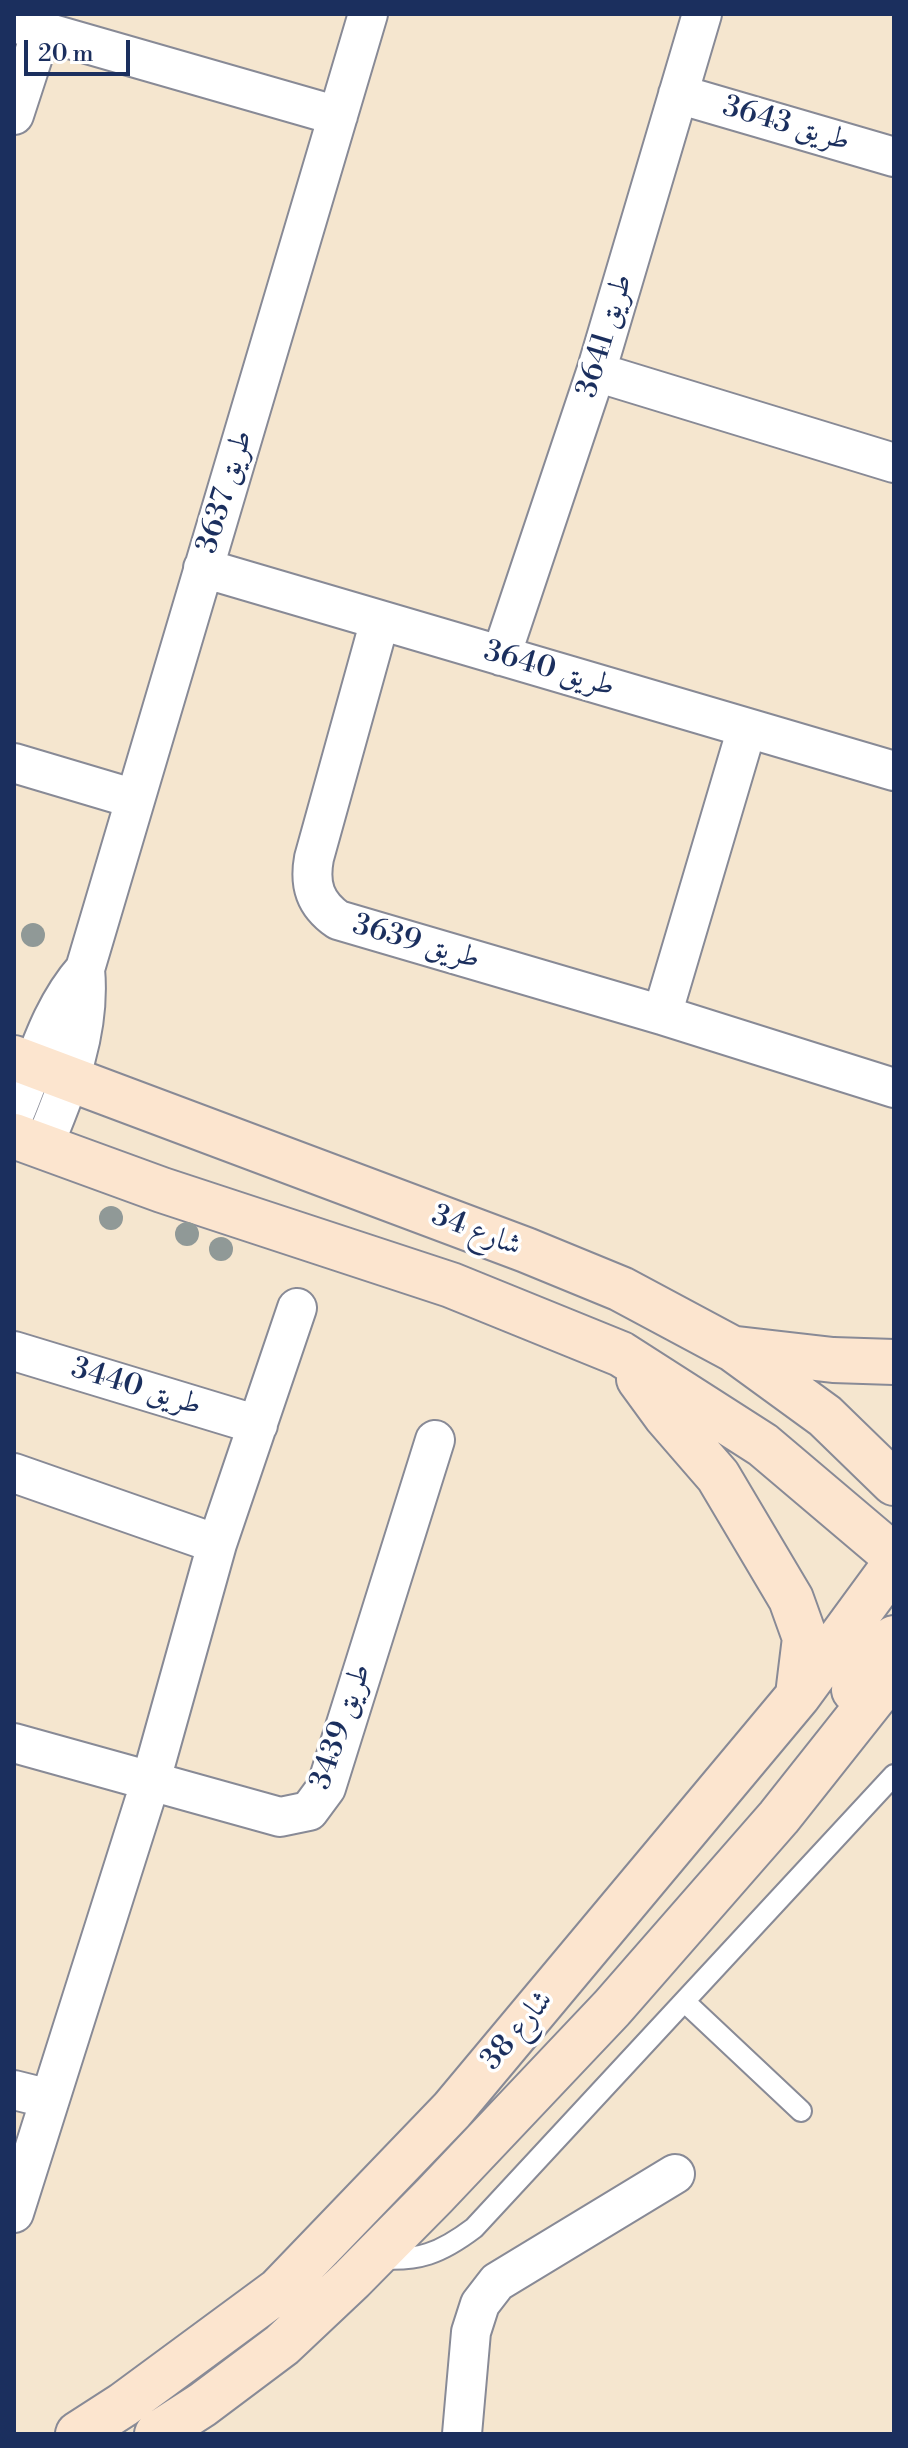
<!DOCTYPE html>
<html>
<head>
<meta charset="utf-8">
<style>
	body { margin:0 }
	#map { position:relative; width:908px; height:2448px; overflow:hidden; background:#f5e6cf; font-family:"Libre Bodoni",serif }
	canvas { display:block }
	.frame { position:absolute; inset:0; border:16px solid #1b2f5e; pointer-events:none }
	.scale { position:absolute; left:24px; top:40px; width:106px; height:36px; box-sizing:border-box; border:4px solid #1b2f5e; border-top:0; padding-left:10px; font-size:24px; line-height:28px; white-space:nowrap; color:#1b2f5e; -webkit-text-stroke:6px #fff; paint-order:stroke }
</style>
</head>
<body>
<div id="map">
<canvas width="908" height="2448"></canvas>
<div class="frame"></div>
<div class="scale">20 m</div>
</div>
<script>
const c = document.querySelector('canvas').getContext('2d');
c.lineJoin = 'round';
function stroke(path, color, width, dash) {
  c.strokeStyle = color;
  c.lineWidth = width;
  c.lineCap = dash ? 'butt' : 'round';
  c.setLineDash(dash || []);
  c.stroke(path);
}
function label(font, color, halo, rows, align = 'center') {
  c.font = font + ' "Libre Bodoni",Amiri,serif';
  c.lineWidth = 7;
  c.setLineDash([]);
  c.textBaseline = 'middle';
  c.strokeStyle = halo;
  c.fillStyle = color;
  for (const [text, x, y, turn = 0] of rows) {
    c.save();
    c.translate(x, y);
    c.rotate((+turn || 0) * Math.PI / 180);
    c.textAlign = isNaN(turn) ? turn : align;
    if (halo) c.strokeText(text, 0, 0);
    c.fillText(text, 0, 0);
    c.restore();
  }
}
const lane = new Path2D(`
	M685,2002L801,2111
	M376,2258C418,2262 441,2253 474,2228L894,1775`);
const street = new Path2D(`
	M14,23L338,116
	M678,94L894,157
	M14,115L41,32
	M596,372L894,463
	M203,568L894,771
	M380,620L314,858C309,885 315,904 338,920L662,1015L894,1088
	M501,656L596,372L702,14
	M14,763L135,799
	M662,1015L747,728
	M14,1115C36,1064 48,1011 85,969
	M43,1147C67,1089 91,1033 85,969L368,14
	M14,1351L258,1425
	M14,1473L217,1544
	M14,1743L280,1817L309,1811L326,1788L435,1440
	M14,2090L50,2099
	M14,2213L151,1780L217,1544L297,1308
	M462,2434L471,2332L480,2304L497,2282L675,2174`);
const secondary = new Path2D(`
	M14,1058L526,1250L621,1289L733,1349L825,1416L894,1483
	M14,1136L162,1190L451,1285L621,1354L763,1445L894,1556
	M737,1349L833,1360L894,1362
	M639,1379L666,1416L718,1476L791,1599L805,1638L798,1695
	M854,1690L894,1638
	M78,2434L123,2405L279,2290L452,2110L798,1696L894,1565
	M157,2434L202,2405L282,2345L352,2279L434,2196L612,2008L779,1817L894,1672`);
stroke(lane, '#888a96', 24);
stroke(street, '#888a96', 42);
stroke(secondary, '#888a96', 48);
stroke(lane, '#fff', 20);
stroke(street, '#fff', 38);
stroke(secondary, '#fce5cf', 44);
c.fillStyle = '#909997';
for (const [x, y] of [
	[33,935],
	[111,1218],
	[187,1234],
	[221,1249]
]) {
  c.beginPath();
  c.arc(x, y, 12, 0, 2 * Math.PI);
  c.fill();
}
label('30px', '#1b2f5e', '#fff', [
	["طريق 3643",786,125,16],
	["طريق 3641",606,336,-73],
	["طريق 3637",226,492,-73],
	["طريق 3640",549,670,16],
	["طريق 3639",416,943,16],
	["شارع 34",476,1232,21],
	["طريق 3440",136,1388,17],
	["طريق 3439",342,1727,-71],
	["شارع 38",518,2031,-50]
]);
</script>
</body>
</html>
